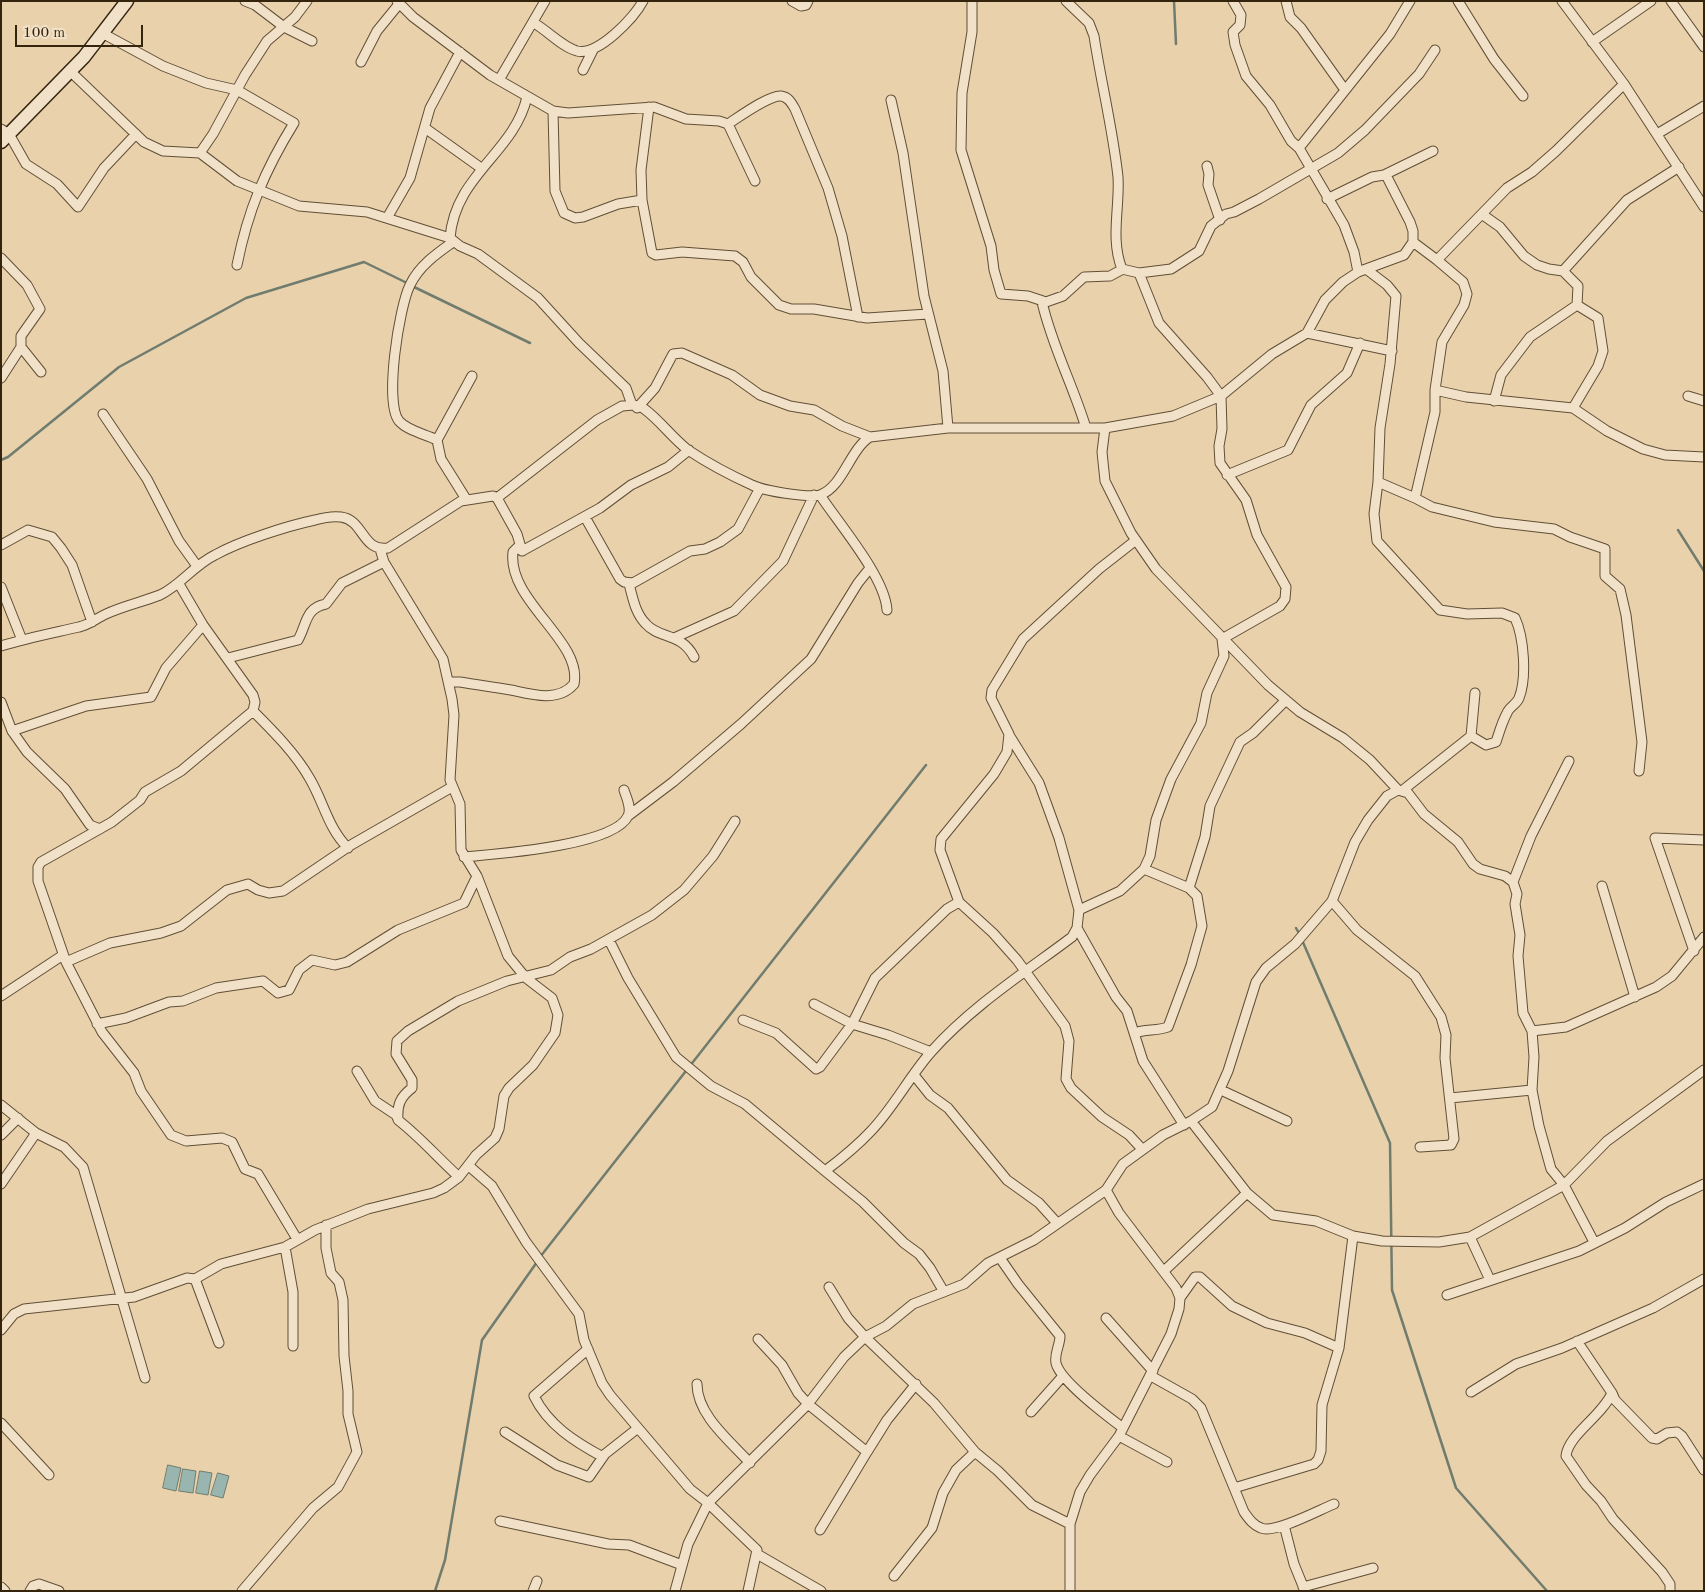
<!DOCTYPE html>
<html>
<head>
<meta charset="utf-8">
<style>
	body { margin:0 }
	#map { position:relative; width:1705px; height:1592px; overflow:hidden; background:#e9d1ac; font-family:"Old Standard TT",serif }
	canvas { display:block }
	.frame { position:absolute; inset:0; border:2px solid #34240d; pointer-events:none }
	.scale { position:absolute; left:15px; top:25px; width:128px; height:22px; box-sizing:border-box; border:2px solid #34240d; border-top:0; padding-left:6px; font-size:15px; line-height:18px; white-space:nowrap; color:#34240d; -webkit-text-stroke:4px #f1e1c9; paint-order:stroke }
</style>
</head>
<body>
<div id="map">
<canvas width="1705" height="1592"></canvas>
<div class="frame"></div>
<div class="scale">100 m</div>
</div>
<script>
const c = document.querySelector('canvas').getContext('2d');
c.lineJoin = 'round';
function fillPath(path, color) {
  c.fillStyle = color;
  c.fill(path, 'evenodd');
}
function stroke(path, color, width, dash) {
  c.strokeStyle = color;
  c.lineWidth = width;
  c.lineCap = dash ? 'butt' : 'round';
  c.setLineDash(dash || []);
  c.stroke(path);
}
const water = new Path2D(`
	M168,1465L181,1468L176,1491L163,1488Z
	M183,1469L196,1471L193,1493L179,1491Z
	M200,1471L212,1473L208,1495L196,1493Z
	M218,1473L229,1476L223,1498L211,1495Z`);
fillPath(water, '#98b6af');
stroke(water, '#707c6e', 1);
stroke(new Path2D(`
	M1174,1L1176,44
	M412,286L530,343
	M1,460L8,457L119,367L246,298L364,262L407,283
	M1678,530L1704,571
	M1296,928L1300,935
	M1302,940L1390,1143L1392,1290L1456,1488L1547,1591
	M540,1257L926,765
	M435,1591L445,1560L482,1340L537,1262`), '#707c6e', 2.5);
const street = new Path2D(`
	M245,1L255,5L284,27L312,41
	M397,1L413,17L490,75L553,111L568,113L654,107L686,119L719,121L728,124L755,181
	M792,1L801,6L806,5L808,1
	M972,1V32L962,93L961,150L991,246L994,270L1001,294L1028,296L1046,302L1063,296L1084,277L1110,276L1123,269
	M1066,1L1089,23L1094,36C1101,82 1113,130 1118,177C1120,207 1110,239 1122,269L1139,273L1171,269L1199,251L1211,226L1226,214L1234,212L1259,199L1338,153L1365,130L1419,74L1435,50
	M1233,1L1241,15L1240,25L1233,32L1235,45L1246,76L1270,105L1291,141L1299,148
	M1286,1L1290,17L1301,28L1345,90
	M1458,1L1494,59L1523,96
	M1562,1L1624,84L1704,207
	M1671,1L1704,47
	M534,23C548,31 562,47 577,51C598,56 634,18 643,1
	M102,33L163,66L206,83L237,90L294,123C265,170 248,210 237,265
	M1592,42L1651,1
	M361,62L377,31L399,4
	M583,70L593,50
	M70,71L144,142L163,151L200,153L237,181L299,206L367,212L450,238
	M499,80L545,1
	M1624,84L1556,151L1532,172L1507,188L1437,260L1463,282L1467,294L1464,305L1442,342L1435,390V412L1415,498L1432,507L1494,522L1554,529L1570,537L1605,549V576L1620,589L1626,615L1642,742L1639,771
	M527,97C514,153 455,175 450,238L460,246L478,254L538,298L579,343L626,388L632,405
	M891,100L903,153L924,296L943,371L948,428
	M649,107L641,170L642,200L652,253L656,255L682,252L735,256L743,262L751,277L779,305L791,309H814L867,318L928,314
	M553,111L555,191L564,213L575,218L583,217L618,204L642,200
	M728,124C739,117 769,95 781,96C789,97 792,104 795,109L828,188L842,236L858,317
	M425,128L481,168
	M1,129L9,134L26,164L57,184L78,207L104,168L136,134
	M1657,134L1704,106
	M200,153L213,134L245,75L267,41L295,17L307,1
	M1207,166L1209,174L1208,185L1220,220
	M1384,175L1433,151
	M1327,199L1372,177L1384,175L1387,177L1410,222L1413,231V242L1404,255L1366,269
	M1483,215L1500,227L1524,256L1537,265L1549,269L1563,271L1578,286L1577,305
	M387,218L410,178L430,108L460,52
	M1413,242L1437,260
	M1,258L27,285L40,309L21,336V347L41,372
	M1563,271L1627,200L1679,167
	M1358,272L1366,269L1387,285L1396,296L1390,364L1380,428L1378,482L1374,514L1377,541L1440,610L1467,614L1502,613L1515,618C1524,637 1527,678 1519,698C1517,704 1509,707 1507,713C1502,722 1499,733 1496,742L1486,745L1471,736
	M1042,302C1052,346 1073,385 1086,428
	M1307,333L1392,351
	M1,378L21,347
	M1435,390L1466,397L1573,408L1607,431L1643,449L1665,455L1704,457
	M1688,396L1704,401
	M1494,401L1501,375L1530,337L1577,305
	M637,408L655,388L673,354L682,353L732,375L760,395L790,406L814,410L842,426L870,437
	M1573,408L1598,366L1603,351L1598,318L1577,305
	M103,414L147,479L179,541L197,566
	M437,440C425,434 408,431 399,421C384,403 399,307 410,285C419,266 436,254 453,242
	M1227,475L1288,450L1311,405L1347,373L1360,343
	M1378,482L1415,498
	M820,495C839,524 885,577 887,610
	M497,498L517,534L522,551
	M466,499L441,459L437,440L472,376
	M585,517L620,579L624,582L633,583L690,551L705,549L720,542L738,529L760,488
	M1136,540L1099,569L1023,639L992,690L991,698L1009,734L1007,752L994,774L941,839L940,850L959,902L993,933L1017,960L1065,1026L1069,1041L1066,1079L1071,1088L1102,1117L1129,1135L1142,1149
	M1,545L28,530L52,537L61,548L72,565L92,622
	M522,551L600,508L631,485L668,467L689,450
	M179,584L203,625L253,695L255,702L253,711L181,771L145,792L140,800L112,822L41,862L38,867V881L66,962L102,1032L134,1073L141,1091L171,1135L186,1141L222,1138L232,1142L245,1169L258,1174L297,1239
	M629,584C633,598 635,613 646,624C659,639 681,632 694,657
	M1,587L22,640
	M674,638L734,611L783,561L814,495
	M1,646C27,638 53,633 79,627C89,625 97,618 106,614C123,606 142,602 160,595C181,585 194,565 215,555C240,541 287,526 315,520C322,518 334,516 341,517C364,520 362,552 388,548L461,501L493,496L497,498L597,420L622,406L634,405L643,408C660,420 671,437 688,450C706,462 732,476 752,485C764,491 808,498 820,495C843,487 850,449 870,437L948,428H1105L1173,416L1221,396L1272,354L1307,333L1325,300L1343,282L1358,272L1354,252L1344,225L1299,148L1390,34L1410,1
	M228,658L298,640C307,624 305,608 326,604L342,583L384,562
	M449,682H460C477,685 494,687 511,690C530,694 558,703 574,684C583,641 507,601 513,552L518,547L522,551
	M1,702L12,731L27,752L65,789L90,825L100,829
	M253,711C273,731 296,754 310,779C324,803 328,828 348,848
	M12,731L86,706L151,697L166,668L203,625
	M1009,735L1039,783L1059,838L1079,910
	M1398,790L1408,793L1424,814L1458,842L1473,864L1480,869L1505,876L1513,882L1517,894L1515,904L1520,935L1518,956L1523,1013L1532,1031L1534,1057L1532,1090L1539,1126L1551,1169L1564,1185L1594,1242
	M1403,790L1471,736L1475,693
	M628,816L673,782L741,724L811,659L858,583L870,568
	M464,857C496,854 614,846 628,816C632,808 626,797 624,790
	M1513,882L1531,836L1569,761
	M1602,886L1635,997
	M1189,888L1205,837L1210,806L1240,742L1253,733L1286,700
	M1332,901L1357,930L1415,976L1441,1017L1446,1035L1445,1058L1454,1139L1451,1145L1420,1147
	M1077,928L1116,997L1127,1011L1143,1061L1184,1125
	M609,940L628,978L676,1057L711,1086L745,1104L825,1171C841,1159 857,1146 871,1131C894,1107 909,1077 931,1052C971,1007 1024,973 1072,937L1077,928L1079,910L1120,891L1144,869L1150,856L1156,820L1171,779L1201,723L1207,693L1224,656L1222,639L1280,606L1285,599L1286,587L1257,535L1246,500L1220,463L1219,446L1222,429L1221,396L1207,377L1159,323L1139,273
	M1694,951L1655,838L1704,840
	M66,962L110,943L161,933L181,926L227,890L248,884L258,890L269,893L283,891L351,845L452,787
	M1,996L63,955
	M743,1020L776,1033L816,1069L820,1067L852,1024L814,1004
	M97,1024L126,1018L169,1002L183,1001L216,988L263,981L278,993L289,990L299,970L312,960L335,965L347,962L398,930L464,903L477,876
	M1532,1031L1566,1027L1656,987L1672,976L1704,937
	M1134,1033C1145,1029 1158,1031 1168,1027L1191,965L1202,926L1197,896L1189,888L1144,869
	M931,1052L888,1035L852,1024L875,978L947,909L959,902
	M357,1071L375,1101L396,1115L398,1119
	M914,1075L930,1095L948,1108L1007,1180L1039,1203L1057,1223
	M1221,1090L1287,1121
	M1450,1098L1532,1090
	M1,1105L36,1133L1,1184
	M1191,1121L1247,1193L1273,1215L1316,1221L1353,1236L1382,1241L1439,1242L1470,1237L1564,1185L1607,1141L1704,1070
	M36,1133L64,1147L83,1167L145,1378
	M1,1135L18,1118
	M469,1166L492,1186L526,1242L579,1314L584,1340L602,1383L610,1395L690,1489L708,1503L757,1550L748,1591
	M825,1171L863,1202L904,1243L919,1254L930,1268L944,1292
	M459,1177C438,1158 420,1137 398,1120C397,1105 400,1097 412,1088V1080L396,1054L397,1041L408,1031L458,1001L507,981L551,970L570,957L591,949L652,915L684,890L713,856L735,821
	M1470,1237L1490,1280
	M285,1247L293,1292V1346
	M1000,1258L1018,1284L1060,1336C1060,1345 1054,1354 1056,1363C1060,1381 1107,1416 1123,1428
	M1164,1271L1247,1193
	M195,1279L219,1343
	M829,1287L848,1318L865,1337L934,1403L975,1452L998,1471L1032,1505L1070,1524
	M1447,1295L1579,1251L1625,1228L1666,1202L1704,1184
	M1180,1298L1195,1277H1200L1232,1306L1267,1323L1305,1333L1339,1348
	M1106,1318L1153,1371
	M1,1330L14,1314L24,1309L134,1297L187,1278L195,1279L221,1264L285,1247L315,1230L368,1209L433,1193L444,1188L459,1177L476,1155L495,1138L499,1129L504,1096L509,1088L533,1065L555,1033L558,1015L552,998L526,978L508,956L477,876L461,850L460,804L450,780L454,715L452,699L443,659L384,562L380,549
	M758,1339L782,1365L798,1393L808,1404L867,1452L820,1530
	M1577,1341L1612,1393C1601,1417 1568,1435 1566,1456L1586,1485L1601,1501L1613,1519L1662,1572L1670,1584V1591
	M588,1349L534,1396C548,1425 575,1442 603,1457
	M1151,1376L1192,1399L1201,1408L1244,1512C1249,1519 1253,1525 1261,1528C1275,1534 1319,1510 1334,1504
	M697,1384C697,1415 730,1441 750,1463
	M1471,1392L1516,1364L1562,1348L1653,1308L1704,1279
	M1612,1393L1615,1400L1652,1438L1657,1439L1667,1433L1677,1432L1682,1436L1704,1470
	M1031,1412L1063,1376
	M1,1423L49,1475
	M505,1432L557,1465L589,1477L605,1454L638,1428
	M1119,1436L1167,1462
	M867,1452L887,1420L916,1384
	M1234,1488L1314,1464L1318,1460L1321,1451L1322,1405L1339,1348L1353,1236
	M500,1521L608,1544L629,1545L682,1565
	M1284,1525L1294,1564L1305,1591
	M757,1554L821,1591
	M894,1576L932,1528L943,1493L956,1470L975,1452
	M1,1587L5,1591
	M1303,1587L1373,1568
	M30,1591L33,1586L39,1584L59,1591
	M242,1591L313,1508L338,1487L357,1452L348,1414V1391L344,1356L343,1300L339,1282L331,1273L326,1248V1225
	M533,1591L537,1581
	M675,1591L688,1544L708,1503L808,1404L844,1357L865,1337L886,1326L913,1304L964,1284L988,1263L1034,1240L1106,1190
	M1070,1591V1524L1080,1492L1090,1475L1119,1436L1171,1334L1179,1309L1180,1298L1176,1288L1119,1213L1106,1190L1123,1164L1163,1135L1191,1121L1212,1107L1228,1071L1256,982L1266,968L1295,944L1332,901L1355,842L1368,820L1387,796L1398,790L1370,760L1343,738L1300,712L1268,685L1156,569L1131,533L1105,481L1102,452L1105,428`);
const secondary = new Path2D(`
	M1,142L84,57L127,1`);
stroke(street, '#614f35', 11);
stroke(secondary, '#34240d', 15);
stroke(street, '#f1e1c9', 9);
stroke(secondary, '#f1e1c9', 12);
</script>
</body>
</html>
